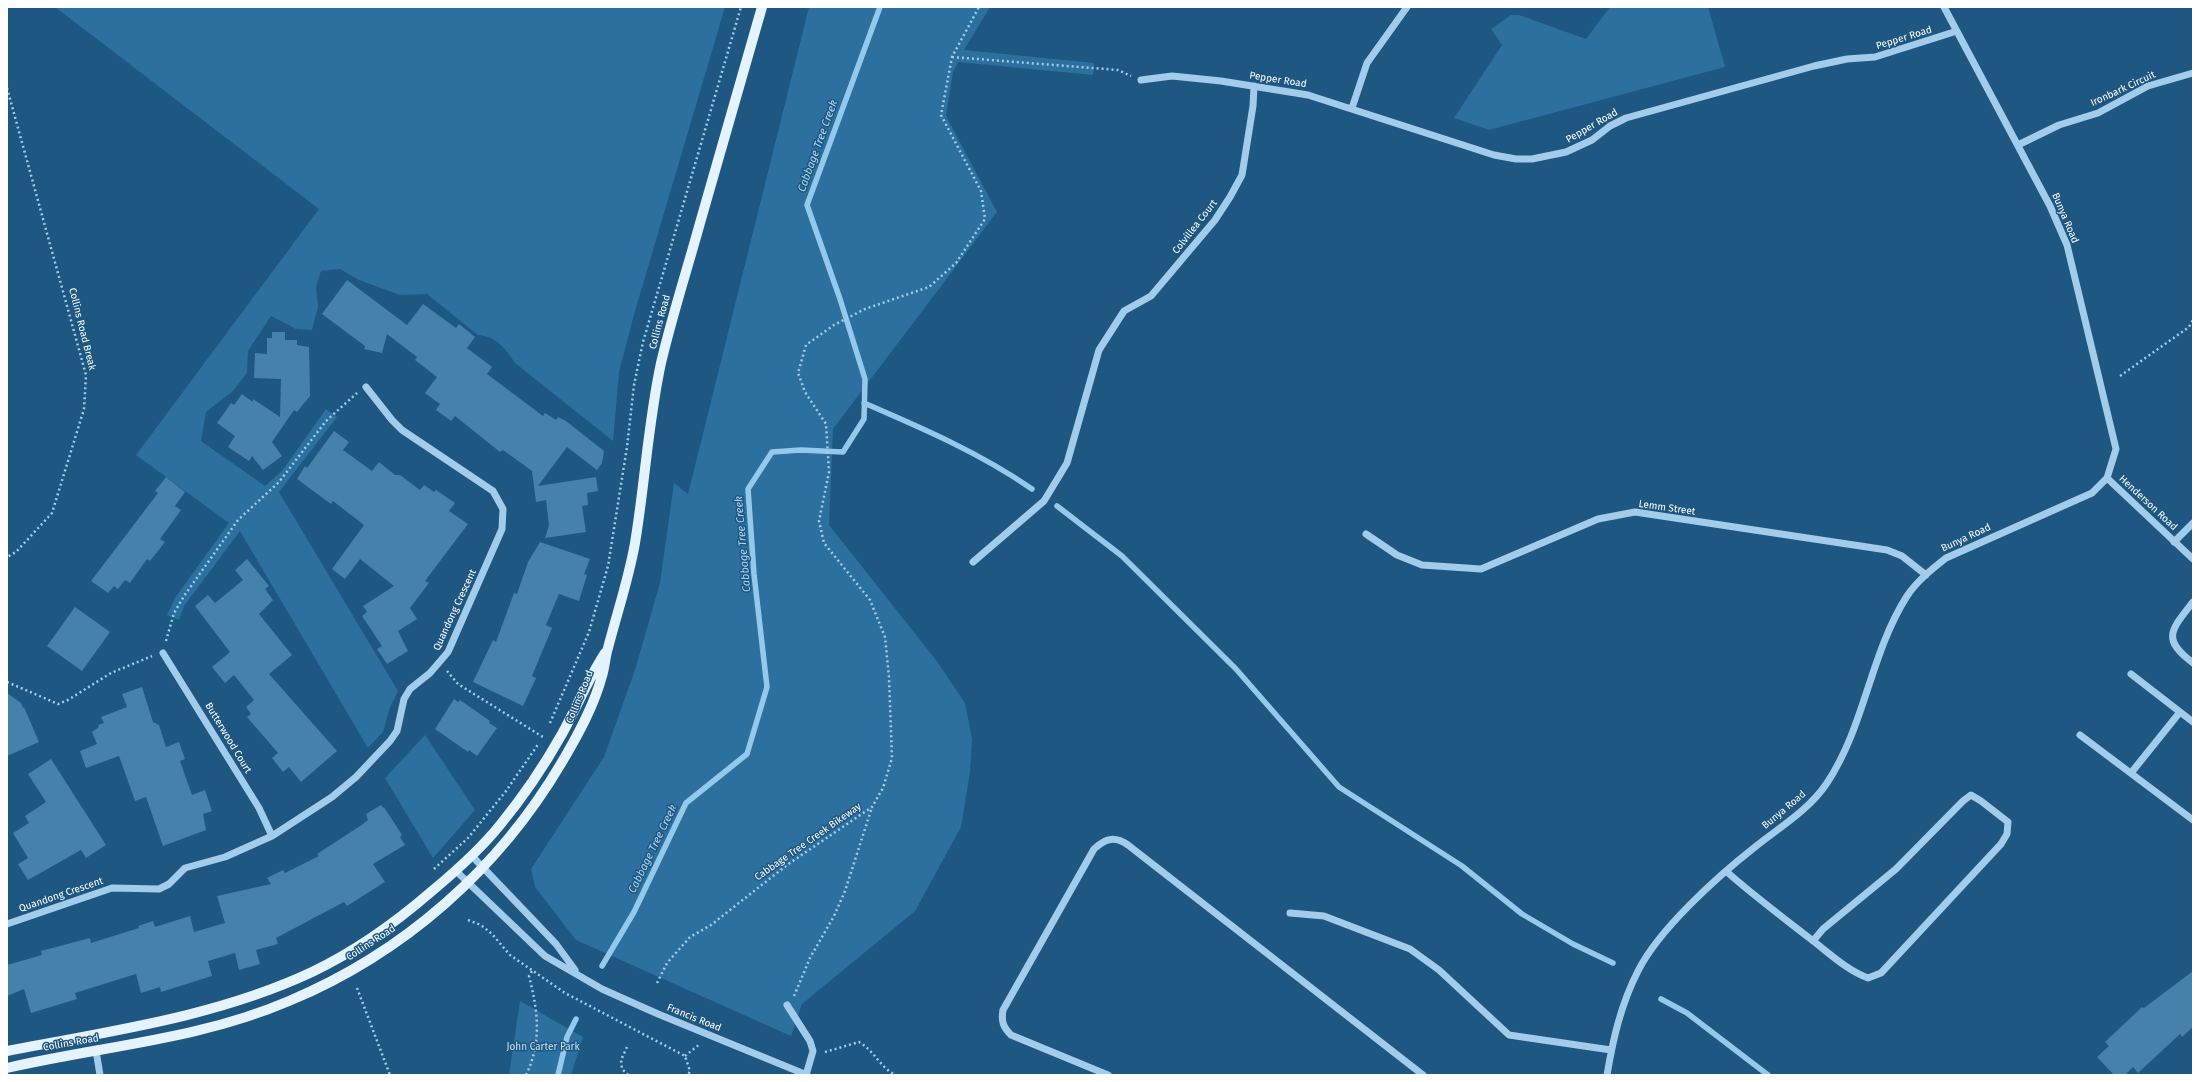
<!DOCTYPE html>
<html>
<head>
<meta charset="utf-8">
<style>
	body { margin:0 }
	#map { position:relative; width:2200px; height:1082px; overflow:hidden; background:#1d5782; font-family:"Fira Sans",sans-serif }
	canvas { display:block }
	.frame { position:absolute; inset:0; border:8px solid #fff; pointer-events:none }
</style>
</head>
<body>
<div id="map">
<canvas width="2200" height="1082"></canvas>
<div class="frame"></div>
</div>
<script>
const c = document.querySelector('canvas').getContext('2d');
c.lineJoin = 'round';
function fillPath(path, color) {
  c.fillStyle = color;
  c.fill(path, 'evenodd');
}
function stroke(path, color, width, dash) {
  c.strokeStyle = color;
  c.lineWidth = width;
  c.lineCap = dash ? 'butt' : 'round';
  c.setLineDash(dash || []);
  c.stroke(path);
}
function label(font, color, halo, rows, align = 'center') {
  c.font = font + ' "Fira Sans",sans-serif';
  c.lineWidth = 3;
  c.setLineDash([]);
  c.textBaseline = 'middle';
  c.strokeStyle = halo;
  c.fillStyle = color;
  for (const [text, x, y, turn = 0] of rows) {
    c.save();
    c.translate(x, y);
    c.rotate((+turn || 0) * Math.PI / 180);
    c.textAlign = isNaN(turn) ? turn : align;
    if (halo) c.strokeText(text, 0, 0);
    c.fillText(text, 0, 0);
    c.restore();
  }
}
fillPath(new Path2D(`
	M55,7H725L635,311L619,372L613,441L515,363C506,349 496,336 478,335L427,294L400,295L359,280L340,269L321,271L316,287L318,307L312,330L296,329L271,316L248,351L247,373L233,391L206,412L201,441L265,486L282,471L326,409L337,417L279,492L398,691L390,707L383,732L368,748L240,531L184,606L179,620L167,615L175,598L229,523L136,455L319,209Z
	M809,7H990L964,50L1094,63L1093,75L958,62L953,72L946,116L997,212L833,429L829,525L936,660L965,703L972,739L970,772L961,827L915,911L802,1004L791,1036L576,940L535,887L531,869L604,757L635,670L660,583L674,483L688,494Z
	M1610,7H1708L1725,67L1489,130L1454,118L1502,45L1491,29L1511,15H1519L1586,39Z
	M425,735L475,810L433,858L385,778Z
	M520,1001L583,1037L571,1075H509Z`), '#2c709f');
stroke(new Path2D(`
	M864,403C922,428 980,453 1032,489
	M1057,506L1122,556L1236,669L1339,787L1462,866L1522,914L1573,944L1613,963
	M602,966L634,912L686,803L747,754L767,687L754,574L748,489L772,452L801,450L843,452L864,419L865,379L840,299L807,205L880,7
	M1661,999L1687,1013L1768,1075
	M558,1075L567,1037L576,1019`), '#95c9ec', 5.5);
fillPath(new Path2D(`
	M347,280L407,325L423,304L456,328L459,324L475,337L467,348L492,367L487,374L543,416L545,413L556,420L558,417L566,421L604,451L602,463L597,470L567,447L538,486L596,477L598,491L587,493L588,505L582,506L586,532L545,538L549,525L546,500L536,502L532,471L503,450L500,452L455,416L451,421L436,410L440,404L425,393L437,377L415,360L417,357L387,334L382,353L364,349L365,346L322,314Z
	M272,332H285V340H297V345L309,347L310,396L297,412L294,410L272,442L282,456L263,470L252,456L249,461L228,447L235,436L217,423L231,403L234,405L242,394L253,402V399L280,417L281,379L254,378L255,353L267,354V338H272Z
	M334,431L349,442L343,450L372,471L379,462L395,475H400L420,490L424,485L434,492L436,490L455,503L449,511L468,524L425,581L429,583L410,608L417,619L398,631L408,651L387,664L377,649L382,646L362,616L367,612L363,606L394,586L360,559L345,579L332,569L364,525L333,501L331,504L297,479L305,466L307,468Z
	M166,477L185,492L175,506L181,510L160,539L165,542L150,561L147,559L130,583L125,580L118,589L114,586L108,593L91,581L158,493L155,491Z
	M540,542L590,559L584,574L587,575L579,601L559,594L546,625L552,628L532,676L536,678L523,706L473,682L493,640L496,642L514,593L517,594L528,562Z
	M247,559L269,586L265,589L273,600L259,614L292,655L269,674L337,751L301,782L289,767L283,772L272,758L278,753L247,717L251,714L246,707L254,700L234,675L225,683L212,667L230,652L195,606L208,595L215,603L243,580L235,570Z
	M75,607L110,632L82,671L47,646Z
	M142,687L153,722L159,725L166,747L179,742L185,759L180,761L192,795L205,790L212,811L203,814L206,830L163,846L146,797L135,801L119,756L86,768L80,751L97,744L92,732L99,727L98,725L104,723L101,717L127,707L122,694Z
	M7,693L21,703L23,708L24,707L39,742L7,756Z
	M454,699L458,702L460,700L490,721L489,723L497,728L477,756L469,750L468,752L435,729Z
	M51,759L106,845L86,858L81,850L28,880L18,864L28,858L13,833L29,823L25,816L46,802L28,774Z
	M381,805L383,808L384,807L402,835L400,837L405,845L373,864L385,882L347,906L344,902L276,938L278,944L256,950L260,964L239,970L235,953L208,961L212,976L161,992L160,987L141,993L136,974L75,993L77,999L31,1013L24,989L7,996V965L42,955L41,951L90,938L91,943L139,928L138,926L153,921L155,927L190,916L194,932L225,923L217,896L271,884L267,878L283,870L285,873L319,856L317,854L363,824L368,820L366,814Z
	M2193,971V1027L2182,1037L2180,1034L2138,1073L2133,1067L2125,1075H2114L2097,1057L2109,1046L2105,1042L2142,1007L2144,1008Z`), '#4581ab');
stroke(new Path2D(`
	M952,57L1118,70L1131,76
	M7,88L86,375L84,409L52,513L16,552L7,557
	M2120,376L2189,327L2193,320
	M166,641L174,613L184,596L238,520L279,482L326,421L357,393
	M447,671L458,684L543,737
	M7,682L58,704L68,700L111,673L152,656
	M550,723L589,632L608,566L627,447L634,385L643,342L741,7
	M434,869L468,838L506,791L539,743
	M468,920L481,925L492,934L510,955L565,993L685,1056L690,1071L688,1075
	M657,983L667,963L690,937L711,925L787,865L872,807L883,788L892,758L889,677L885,637L870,600L824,543L819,521L829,472L826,424L805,392L798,373L806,345L834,325L865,309L929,287L956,263L985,219L981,191L941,115L952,57L979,7
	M357,988L390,1075
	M794,996L810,958L834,916L845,891L872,807
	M627,1047L621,1060L622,1069L628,1075
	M825,1052L859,1042C875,1051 880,1068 896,1075
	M685,1056L700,1044
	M526,1075C542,1042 538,1011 529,976L532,971`), '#a2ccea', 2.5, [2, 3]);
stroke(new Path2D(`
	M1141,80L1172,76L1221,81L1308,95L1494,155L1516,159H1532L1566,152L1592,140L1610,126L1626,118L1814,66L1847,59L1875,57L1957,31
	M1352,108L1367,63L1407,7
	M2018,145L2059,125L2098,113L2148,86L2193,73
	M2107,478L2193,559
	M1366,534L1397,555L1422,565L1481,569L1598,519L1635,512L1887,550L1902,556L1926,575
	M2174,542L2193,523
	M973,562L1044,501L1067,463L1099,350L1124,311L1151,296L1215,220L1230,197L1242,175L1253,106L1254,86
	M2193,602C2171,630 2161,639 2193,663
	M163,653L259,808L272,836
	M2131,674L2193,722
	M2080,735L2193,820
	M2131,773L2180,712
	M472,856L556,944L575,970
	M456,871L545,956L602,989L658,1014L807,1075
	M1727,872C1753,895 1781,916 1808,937C1827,951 1846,970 1868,978L1881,973L2001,844L2007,834L2008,822L1981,801L1971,795L1963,801L1896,869L1823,929L1813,941
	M1290,913L1324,916L1410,949L1439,970L1509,1035L1611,1050
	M7,924L112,888L159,889L169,884L185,868L225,857L272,836L332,797L356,777L390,741L397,731L404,699L410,689L430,673L448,652L502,529L503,509L493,491L402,430L392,420L366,387
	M787,1005L810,1041L813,1051L806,1075
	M96,1051L100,1075
	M1108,1075L1011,1035C1003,1027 1001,1021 1003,1010L1094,849C1106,838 1115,836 1128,845L1423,1075
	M1607,1075C1613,1039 1621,1004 1638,971C1659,929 1718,876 1755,847C1780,827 1809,810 1827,783C1865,726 1870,654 1907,596C1917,581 1932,569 1946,558L2092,493L2107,478L2116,449L2067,245L2050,206L1944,7`), '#a2ccea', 7);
stroke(new Path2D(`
	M7,1051C110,1031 216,1017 312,972C356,951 395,923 432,891C456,871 480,850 500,825C523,797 544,766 562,734C577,707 588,679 605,653
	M7,1068C102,1046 198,1040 289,1001C404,953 499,869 562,762C578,735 594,706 602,676C605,667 605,657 608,648C617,613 629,578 635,543C645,483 648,423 661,363C672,316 687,270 700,223C721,151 742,79 762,7`), '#e5f3fe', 10);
label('10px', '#fff', '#1d5782', [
	["Pepper Road",1904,38,-17],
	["Pepper Road",1278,80,9],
	["Ironbark Circuit",2123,89,-25],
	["Pepper Road",1592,126,-30],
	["Bunya Road",2065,218,67],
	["Colvillea Court",1195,227,-52],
	["Collins Road",660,322,-75],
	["Collins Road Break",82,329,76],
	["Henderson Road",2148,503,43],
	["Lemm Street",1667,508,8],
	["Bunya Road",1966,538,-25],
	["Quandong Crescent",455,610,-65],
	["Collins Road",580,697,-68],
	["Butterwood Court",228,738,59],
	["Bunya Road",1784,810,-40],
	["Cabbage Tree Creek Bikeway",808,842,-35],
	["Quandong Crescent",61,895,-19],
	["Collins Road",371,943,-33],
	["Francis Road",694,1018,22],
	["Collins Road",71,1043,-10]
]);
label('10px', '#c6e3f7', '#1d5782', [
	["John Carter Park",543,1047]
]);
label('italic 11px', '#add6f1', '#1d5782', [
	["Cabbage Tree Creek",818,146,-70],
	["Cabbage Tree Creek",743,544,-95],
	["Cabbage Tree Creek",653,849,-64]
]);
</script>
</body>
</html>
